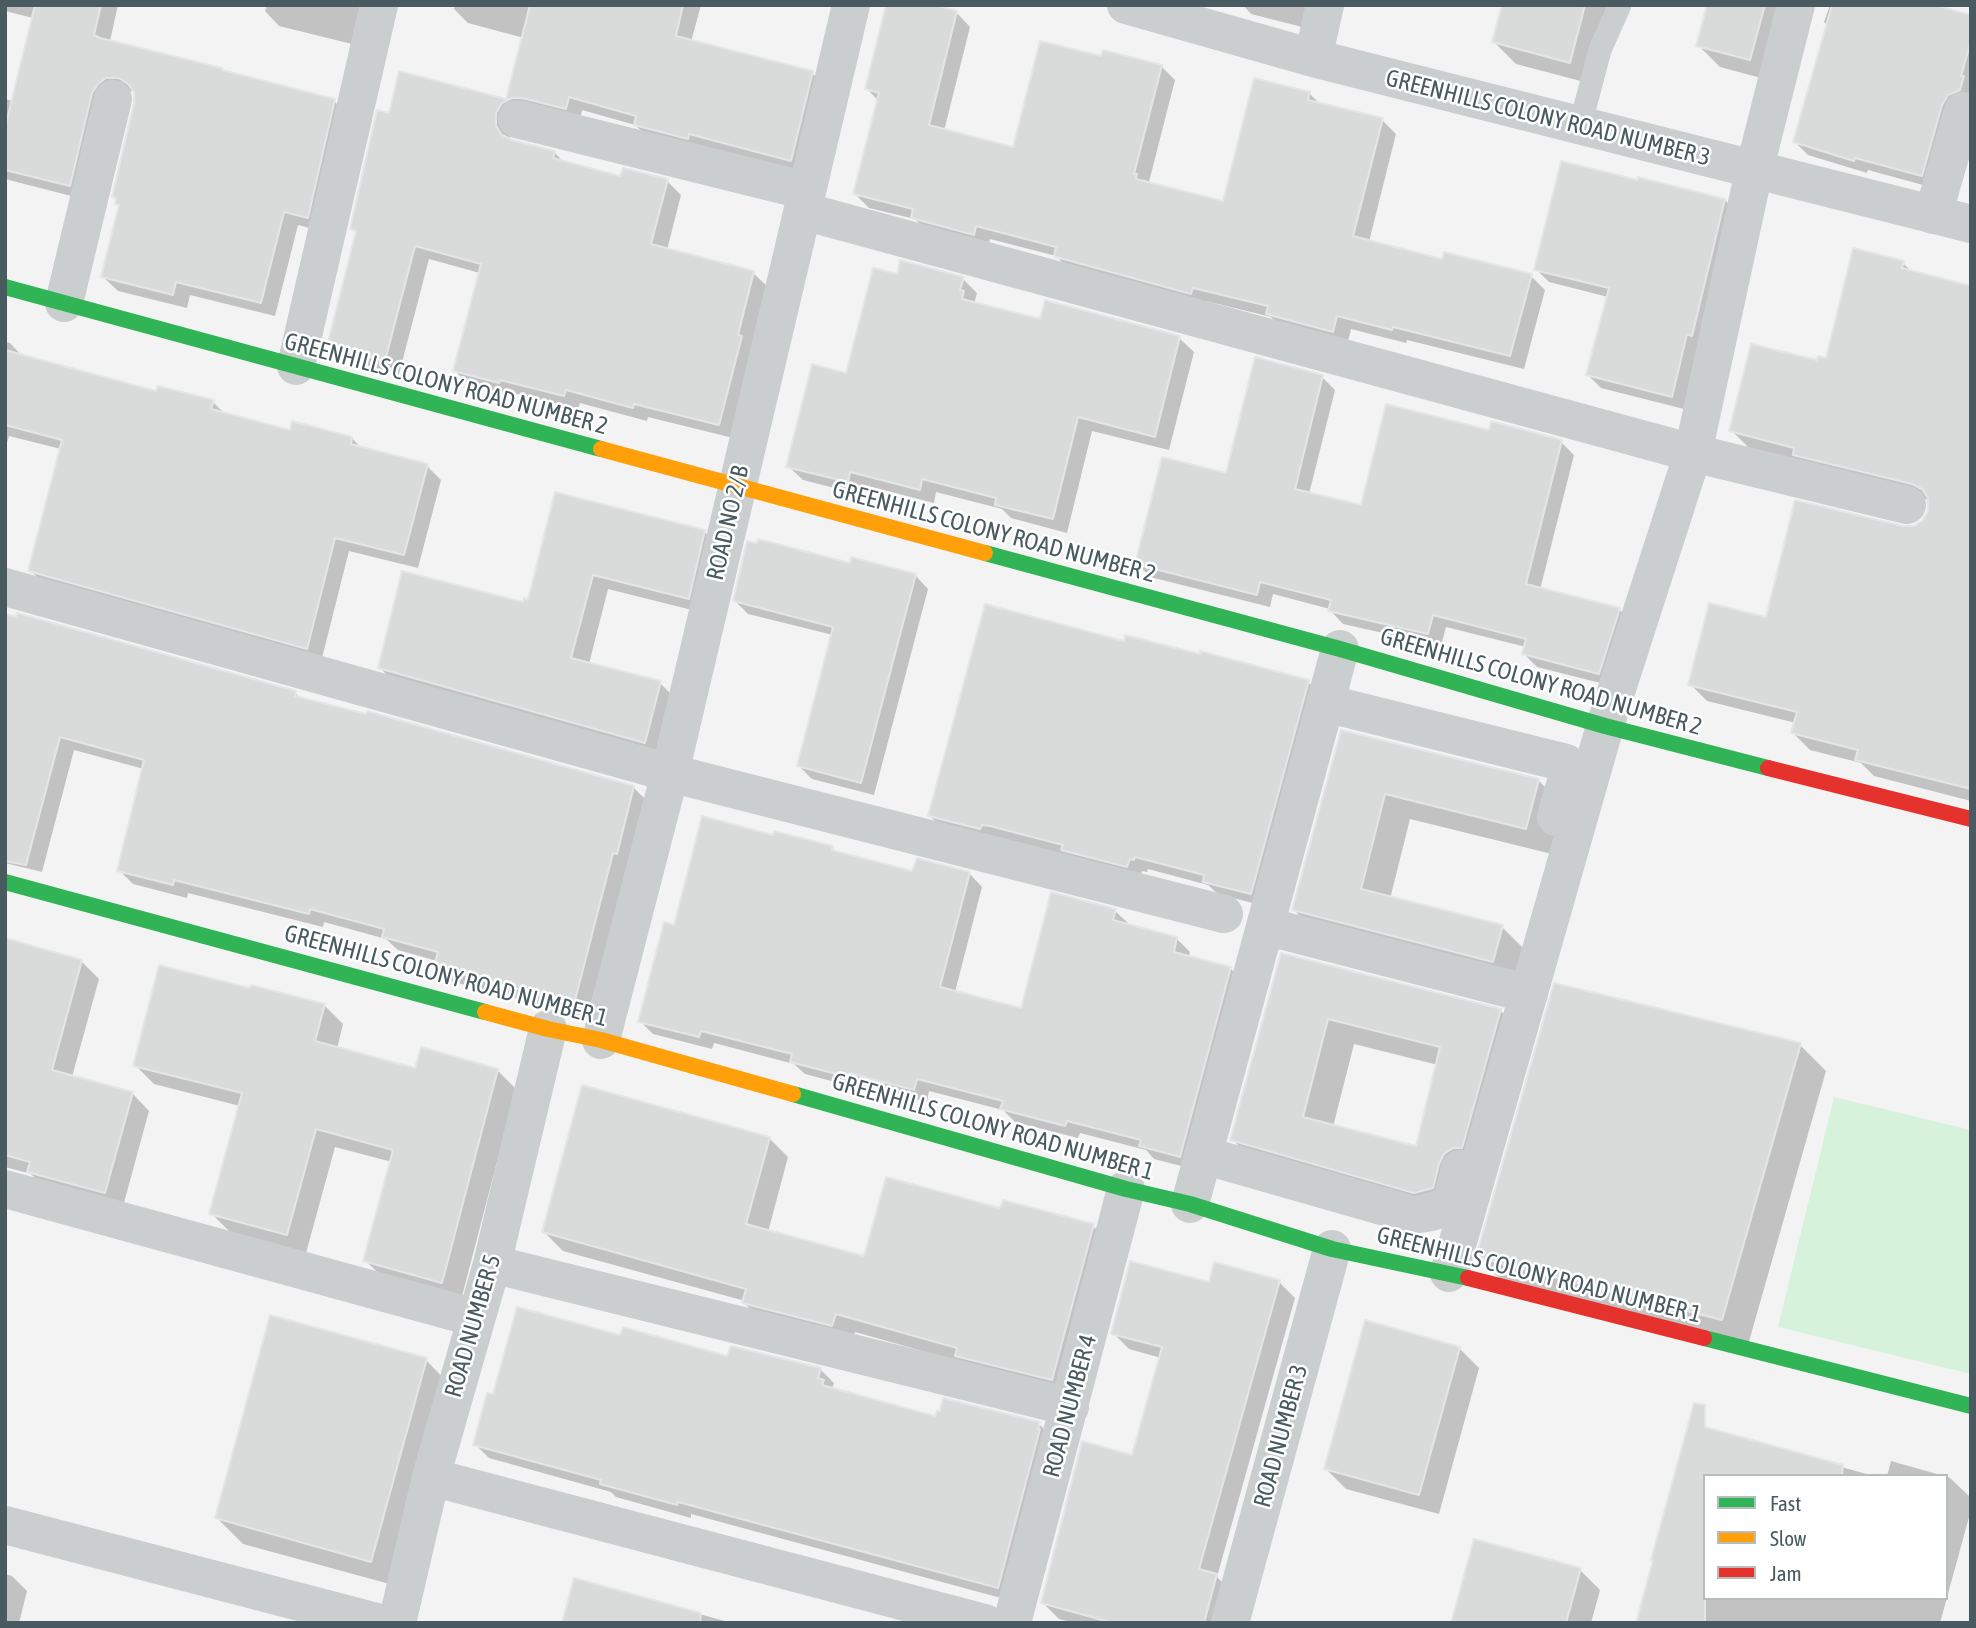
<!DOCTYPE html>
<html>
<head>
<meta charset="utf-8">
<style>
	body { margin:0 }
	#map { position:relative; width:1976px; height:1628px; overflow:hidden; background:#f3f3f3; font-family:"Asap Condensed",sans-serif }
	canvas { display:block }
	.frame { position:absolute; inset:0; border:7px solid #495b60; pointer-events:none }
	.legend { position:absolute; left:1703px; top:1474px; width:245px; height:126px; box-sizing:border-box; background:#fff; border:2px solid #b6bdbf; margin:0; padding:9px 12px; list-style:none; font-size:21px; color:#495b60 }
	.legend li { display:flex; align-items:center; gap:14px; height:35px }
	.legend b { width:35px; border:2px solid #b6bdbf }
</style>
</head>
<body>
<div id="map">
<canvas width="1976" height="1628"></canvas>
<div class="frame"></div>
<ul class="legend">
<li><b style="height:9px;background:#30b455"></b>Fast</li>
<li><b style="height:9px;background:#ff9f0a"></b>Slow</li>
<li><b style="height:9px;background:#e5322d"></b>Jam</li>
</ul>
</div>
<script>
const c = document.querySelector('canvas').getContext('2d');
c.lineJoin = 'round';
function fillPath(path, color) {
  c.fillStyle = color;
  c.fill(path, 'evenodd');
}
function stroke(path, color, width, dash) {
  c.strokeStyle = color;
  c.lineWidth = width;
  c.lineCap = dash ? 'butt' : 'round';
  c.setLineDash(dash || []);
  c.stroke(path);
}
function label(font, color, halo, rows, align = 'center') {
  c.font = font + ' "Asap Condensed",sans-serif';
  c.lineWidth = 5;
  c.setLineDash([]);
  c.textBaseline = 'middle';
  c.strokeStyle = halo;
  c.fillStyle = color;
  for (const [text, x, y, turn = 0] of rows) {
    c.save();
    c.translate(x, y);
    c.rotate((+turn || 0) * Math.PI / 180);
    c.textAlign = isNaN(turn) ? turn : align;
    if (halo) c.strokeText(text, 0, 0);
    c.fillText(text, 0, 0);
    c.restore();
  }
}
fillPath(new Path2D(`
	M1834,1097L1971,1130V1374L1778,1327Z`), '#d7f2db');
fillPath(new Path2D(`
	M5,5H118L110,41L334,101L348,115L321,231L298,225L275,316L190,295L187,308L118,291L103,277L121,208L114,196L136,104L135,91L121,92L83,199L5,179V99L13,101L33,18L5,11Z
	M267,5H375L364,47L279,26L265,11Z
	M455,5H701L691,42L812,73L826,87L805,174L650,139L635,125L582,110L580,122L509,128L510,141L554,152L565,163L622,178L667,181L681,195L667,250L753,273L768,287L733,438L648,417L647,421L580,403L578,409L514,393L513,396L469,385L455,371L480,273L429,259L399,374L343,359L329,345L357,234L352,228L390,115L400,73L508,101L524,38L468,23L454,9Z
	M1243,5H1312L1306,28L1251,14Z
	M1504,5H1613L1592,84L1516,64L1494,42Z
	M1708,5H1792L1772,81L1720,67L1698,45Z
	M1830,5H1928L1971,17V104L1934,188L1868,170L1867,173L1808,155L1795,142L1828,26L1824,22Z
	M956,12L970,27L944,131L1014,149L1103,59L1161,66L1175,80L1149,182L1224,203L1309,93L1321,105L1382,120L1396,134L1369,242L1443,261L1531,276L1545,290L1524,369L1407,340L1406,343L1351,329L1347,346L1282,328L1271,317L1206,301L1205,307L1070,270L1056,256L990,239L988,248L927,231L915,219L869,208L855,194L879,101L867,89Z
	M1725,200L1738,213L1684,409L1601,388L1588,375L1608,297L1549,282L1536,269Z
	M1903,263L1913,273L1971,288V801L1874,776L1861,763L1810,750L1793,733L1796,723L1707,701L1690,684L1767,619L1902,528L1914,527L1924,522L1930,511L1929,500L1812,471L1748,447L1731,430L1818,363L1827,360Z
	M898,276L963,279L977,293L974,304L1042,322L1179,338L1194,352L1169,450L1092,431L1067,533L1011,518L1002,509L936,492L934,503L864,485L862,495L803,480L788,466L847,375Z
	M5,342L10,343L23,357L158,393L213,402L225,414L291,432L352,438L362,449L427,466L441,480L418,568L349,551L321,662L44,584L30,570L61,449L9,436L5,450Z
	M1322,377L1335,390L1309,494L1362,507L1490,432L1561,442L1574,455L1540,590L1619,609L1632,622L1612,686L1537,667L1524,654L1526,647L1446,627L1441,646L1343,624L1330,610V609L1273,594L1270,607L1150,577L1137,563L1227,475Z
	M557,494L704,531L719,547L704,613L608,589L589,664L660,683L675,698L660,757L395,683L380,668L529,602Z
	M851,565L915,575L928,589L874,795L812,779L799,766L833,635L748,614L735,601Z
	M5,616L295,693L302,699L633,787L647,801L587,1017L450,981L436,967L437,961L398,950L386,939L324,922L323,927L188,893L187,898L133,884L119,870L144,769L74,750L42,872L5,863Z
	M1125,643L1308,682L1321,695L1264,906L1218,894L1208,885L1148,869L1147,872L1142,871L1140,879L943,829L930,816Z
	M1342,732L1538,780L1564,806L1552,854L1410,819L1390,899L1502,927L1527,952L1519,987L1320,936L1294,910Z
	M774,837L832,848L839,854L913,873H969L982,887L955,992L1023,1010L1115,911L1129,924L1128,926L1177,939L1190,952L1188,958L1231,969L1244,982L1193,1169L1154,1159L1146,1150L1080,1133L1078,1138L1015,1122L1003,1110L929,1091L927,1102L862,1085L861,1089L805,1074L794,1064L714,1043L712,1049L653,1034L640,1021L675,927Z
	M5,944L81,961L99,979L72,1077L132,1093L149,1111L122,1210L47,1190L31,1174L5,1167Z
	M1282,955L1501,1011L1526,1037L1458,1214L1258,1165L1232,1139ZM1354,1044L1438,1065L1417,1148L1333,1127Z
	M1556,985L1800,1045L1826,1071L1748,1345L1504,1283L1478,1257Z
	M251,990L324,1005L343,1024L337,1049L416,1071L497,1070L516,1089L461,1300L384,1279L365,1260L392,1162L335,1147L306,1253L230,1232L211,1213L240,1106L154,1084L135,1065Z
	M769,1138L788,1157L768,1232L866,1259L1093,1226L1112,1245L1071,1398L965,1363L855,1332L851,1344L764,1322L744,1303L745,1301L563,1251L544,1232Z
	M1279,1282L1295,1298L1217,1577L1232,1592L1224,1623H1074L1059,1619L1043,1603L1134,1457L1161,1358L1129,1349L1113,1333L1210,1284Z
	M622,1337L729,1358L820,1369L834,1383L832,1389L937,1418L1039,1424L1053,1438L1012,1601L691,1514V1518L616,1497L611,1492L489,1458L475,1444L494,1397Z
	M1459,1348L1479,1368L1439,1514L1346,1489L1326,1469Z
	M426,1360L451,1386L397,1586L243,1544L217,1518Z
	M1690,1425L1874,1476H1705V1598H1946V1476L1950,1478L1971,1498V1510L1940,1623H1638Z
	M1891,1461L1944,1476H1887Z
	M1580,1570L1600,1590L1591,1623H1452Z
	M5,1574L12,1576L27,1591L19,1623H5Z
	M576,1580L732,1623H564Z`), '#0003');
const building = new Path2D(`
	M35,5H101L94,35L100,38L222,68V70L335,99L308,218L284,212L261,303L176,282L173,295L101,277L119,205L115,204L116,198L112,197L134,103V92L128,84L119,78H106L98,84L92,93L70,186L5,170V128Z
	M530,5H683L676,36L813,71L791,161L689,134L688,139L634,125L636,116L569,97L566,109L522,98H512L502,103L496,113V126L502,135L512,140L555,151L553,158L620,176L623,168L668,179L651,244L754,271L738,335L742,336L719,425L634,404L633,408L566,390L564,396L500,380L499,383L453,371L481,264L415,246L385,361L327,346L356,231L350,229L377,110L389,113L399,71L506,99Z
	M886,5H935L957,11L929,125L1013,147L1040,41L1101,56L1103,50L1162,65L1134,174H1137L1136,179L1223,201L1254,78L1310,92L1308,100L1383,118L1353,236L1442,259L1444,252L1532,274L1510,356L1393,327L1392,330L1337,316L1333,332L1266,314L1268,306L1193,288L1191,294L1056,257L1054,256L1056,247L976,226L974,235L911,218L913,209L853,194L879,93L865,89Z
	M1502,5H1585L1570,63L1492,42Z
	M1707,5H1765L1750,60L1696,46Z
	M1832,5H1935L1971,15V41L1961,76H1964L1960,90L1948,95L1942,105L1922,176L1855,158L1854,161L1793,142Z
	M1561,161L1638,180V177L1725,199L1692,336L1687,334L1672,397L1586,375L1609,288L1534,270Z
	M1853,248L1904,261L1902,268L1971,286V789L1855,760L1858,750L1791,733L1797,712L1688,685L1709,603L1766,617L1795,500L1903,526H1914L1922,521L1928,511V498L1922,489L1912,484L1793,455L1794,448L1729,431L1751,344L1817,360L1818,356L1826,358Z
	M900,260L964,277L960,290L964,291L962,299L1040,319L1045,300L1180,336L1155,437L1078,417L1053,519L995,505L996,498L922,479L920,490L850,472L848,482L786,467L812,364L846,373L873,268L897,274Z
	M5,350L156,391L158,386L214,400L211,409L290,430L292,421L352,437L351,444L428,464L404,555L335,538L307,649L28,571L62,440L5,425Z
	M1255,357L1323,375L1295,489L1361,505L1386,404L1489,430L1491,421L1562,440L1526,584L1620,608L1599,674L1522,654L1526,639L1433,615L1428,634L1328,611L1331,600L1260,582L1257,595L1135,564L1162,457L1226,473Z
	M555,492L705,530L689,599L593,575L571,658L661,681L645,743L378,668L402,571L523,602L524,598L528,600Z
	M758,539L850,563L851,557L916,574L861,783L797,766L833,627L733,601L747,541L757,543Z
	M985,604L1124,641L1125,635L1200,654V651L1309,680L1251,894L1203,882L1204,875L1135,857L1134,860L1130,859L1127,867L1061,850L1063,845L990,826L982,825L980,829L928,816Z
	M17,613L296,691L295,696L366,714L367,711L634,786L617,854L613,853L574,1004L434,967L438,952L382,937L384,929L310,909L309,914L174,880L173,885L117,871L144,760L60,737L26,865L5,861V614L16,617Z
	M1341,730L1539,779L1526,829L1385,794L1361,889L1503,925L1493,962L1292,910Z
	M702,816L773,835L774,831L833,846L832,850L912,871L917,858L970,872L940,987L1021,1008L1051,892L1116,909L1113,920L1177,937L1174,952L1231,967L1180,1157L1139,1146L1141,1140L1067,1121L1065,1126L1000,1109L1003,1101L917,1079L914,1090L849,1073L848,1077L790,1062L792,1054L701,1031L699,1037L638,1022L664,922L674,925Z
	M5,938L82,960L52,1070L133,1092L105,1193L27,1172L30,1162L5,1155Z
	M1281,953L1501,1009L1462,1148H1453L1444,1154L1439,1164L1433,1188L1414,1193L1230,1140ZM1328,1019L1440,1047L1416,1146L1303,1117Z
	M159,965L250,988L251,985L325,1004L315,1041L415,1068L421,1047L498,1069L442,1283L363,1261L393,1150L316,1129L287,1235L209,1214L242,1093L133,1066Z
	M1554,983L1801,1043L1722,1320L1476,1257Z
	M582,1085L770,1137L746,1224L864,1256L886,1177L1000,1208L1003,1200L1094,1224L1052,1380L955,1356L957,1348L836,1314L832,1326L742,1303L746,1289L542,1232Z
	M1130,1261L1209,1282L1214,1262L1280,1280L1199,1569L1217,1574L1204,1623H1113L1041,1603L1082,1441L1132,1455L1162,1347L1111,1334Z
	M517,1307L620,1335L623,1327L727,1356L731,1346L821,1368L818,1378L824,1380L822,1385L935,1416L937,1411H940L943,1398L1040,1422L1038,1429H1040L998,1588L678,1502L677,1505L600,1484L601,1480L473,1445L487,1393L493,1394Z
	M270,1315L427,1358L371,1562L215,1518Z
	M1365,1320L1460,1347L1419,1495L1324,1469Z
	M1694,1403L1705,1405V1427L1843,1465L1842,1476H1705V1623H1636L1653,1560H1651Z
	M1474,1539L1581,1568L1566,1623H1451Z
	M574,1578L701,1613L700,1623H562Z`);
fillPath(building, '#d9dbdb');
stroke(building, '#e4e5e6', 2);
stroke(new Path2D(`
	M1580,126L1600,50L1620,5`), '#cacecf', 23);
stroke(new Path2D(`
	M1126,5L1313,58L1971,224
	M1313,58L1325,5
	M517,119L807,191
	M803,211L1693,453L1907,505
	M1933,215L1963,111
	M64,303L113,99
	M296,366L379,5
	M5,587L670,773L1224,914
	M1325,703L1566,763L1567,778L1556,817
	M1265,926L1529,994
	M601,1040L670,773L851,5
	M1203,1155L1413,1215L1431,1212L1451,1205L1460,1169
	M5,1189L476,1318
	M1190,1204L1340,649
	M492,1264L1070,1407
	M1449,1273L1605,726L1693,453L1754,171L1796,5
	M431,1477L985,1623
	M5,1525L380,1623
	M397,1623L431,1477L492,1264L548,1029
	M1012,1623L1126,1189
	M1230,1623L1332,1249`), '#cacecf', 38);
stroke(new Path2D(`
	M5,287L601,449
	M985,553L1340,649L1605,726L1768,768
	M5,882L485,1012
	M793,1094L1126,1189L1190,1204L1332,1249L1468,1278
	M1704,1338L1971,1406`), '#30b455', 16);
stroke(new Path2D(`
	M601,449L985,553
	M485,1012L548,1029L601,1040L793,1094`), '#ff9f0a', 16);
stroke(new Path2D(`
	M1768,768L1971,819
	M1468,1278L1704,1338`), '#e5322d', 16);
label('24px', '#495b60', '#fff', [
	["GREENHILLS COLONY ROAD NUMBER 3",1548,118,14],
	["GREENHILLS COLONY ROAD NUMBER 2",446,384,15],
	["ROAD NO 2/B",728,523,-77],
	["GREENHILLS COLONY ROAD NUMBER 2",994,532,15],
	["GREENHILLS COLONY ROAD NUMBER 2",1541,682,16],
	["GREENHILLS COLONY ROAD NUMBER 1",446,976,15],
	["GREENHILLS COLONY ROAD NUMBER 1",993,1127,16],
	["GREENHILLS COLONY ROAD NUMBER 1",1539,1275,14],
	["ROAD NUMBER 5",473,1326,-74],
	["ROAD NUMBER 4",1070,1406,-75],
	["ROAD NUMBER 3",1281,1436,-75]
]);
</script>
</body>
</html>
